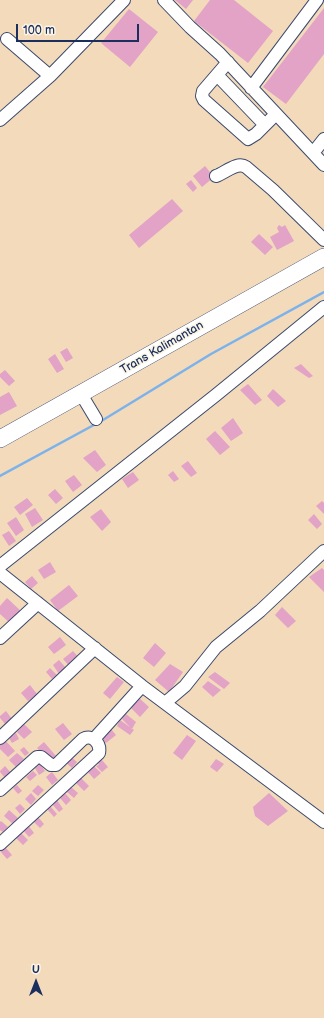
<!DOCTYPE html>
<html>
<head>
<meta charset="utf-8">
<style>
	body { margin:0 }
	#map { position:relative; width:324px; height:1018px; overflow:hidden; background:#f2dabb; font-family:"Balsamiq Sans",sans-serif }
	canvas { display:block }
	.north { position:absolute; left:16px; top:962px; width:40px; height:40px; -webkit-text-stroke:3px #fcf5e5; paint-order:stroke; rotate:0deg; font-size:11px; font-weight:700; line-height:16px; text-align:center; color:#1b2f5e }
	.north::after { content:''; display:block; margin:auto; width:14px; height:18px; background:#1b2f5e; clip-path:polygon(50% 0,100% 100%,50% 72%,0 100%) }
	.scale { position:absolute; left:16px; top:24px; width:123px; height:18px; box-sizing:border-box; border:2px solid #1b2f5e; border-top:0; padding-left:5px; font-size:12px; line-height:14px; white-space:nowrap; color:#1b2f5e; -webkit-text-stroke:3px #fcf5e5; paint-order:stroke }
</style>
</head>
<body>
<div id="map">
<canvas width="324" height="1018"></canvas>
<div class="north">U</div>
<div class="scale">100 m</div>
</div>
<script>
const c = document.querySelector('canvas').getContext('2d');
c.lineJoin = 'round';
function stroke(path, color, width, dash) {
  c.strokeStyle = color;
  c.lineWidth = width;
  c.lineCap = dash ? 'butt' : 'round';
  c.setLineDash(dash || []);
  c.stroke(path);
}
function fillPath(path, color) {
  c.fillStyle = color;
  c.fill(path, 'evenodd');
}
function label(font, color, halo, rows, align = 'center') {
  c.font = font + ' "Balsamiq Sans",sans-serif';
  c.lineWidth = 3;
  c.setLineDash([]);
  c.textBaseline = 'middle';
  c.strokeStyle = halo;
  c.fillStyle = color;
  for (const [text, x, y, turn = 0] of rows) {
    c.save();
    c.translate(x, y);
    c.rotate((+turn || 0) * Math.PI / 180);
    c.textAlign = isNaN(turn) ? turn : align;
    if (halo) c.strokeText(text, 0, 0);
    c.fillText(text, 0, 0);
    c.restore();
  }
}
stroke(new Path2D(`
	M0,476L103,420L211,354L324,292`), '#7cb2eb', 2.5);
fillPath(new Path2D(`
	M175,0H193L186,9Z
	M210,0H234L273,31L248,63L194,21Z
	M324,8V54L286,104L263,87Z
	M129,9L158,32L130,67L101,43Z
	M205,166L214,177L202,187L193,176Z
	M191,180L197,188L193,192L186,184Z
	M172,199L183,211L139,248L129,235Z
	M279,225L282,227L285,225L294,241L277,250L270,237L279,232L277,228Z
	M259,234L273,247L265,255L251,242Z
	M67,348L73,358L66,362L60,352Z
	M55,354L64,369L57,373L48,359Z
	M301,364L313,376L309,378L294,368Z
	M5,370L15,381L9,386L0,377V374Z
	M248,384L262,400L255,405L240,390Z
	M273,389L286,401L278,407L267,396Z
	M9,392L17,406L0,415V397Z
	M233,418L243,433L231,441L221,428Z
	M215,431L230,447L220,455L206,439Z
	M95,450L106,465L97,472L83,458Z
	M188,461L197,473L191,477L181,466Z
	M173,471L179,479L174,482L168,475Z
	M133,472L139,480L128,488L122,479Z
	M74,475L82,485L73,492L65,481Z
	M55,489L63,498L56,504L48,495Z
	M27,498L33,505L20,515L14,507Z
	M322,501L324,503V514L316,506Z
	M35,508L43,520L32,527L25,514Z
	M101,509L111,522L102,531L90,517Z
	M314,514L322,524L317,529L308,520Z
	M16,517L24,530L16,536L7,523Z
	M9,531L16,541L9,546L2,535Z
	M50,562L56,572L44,579L38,570Z
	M322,568L324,570V592L309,577Z
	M32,576L38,583L31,589L25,582Z
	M69,585L78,596L58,611L50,600Z
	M7,598L23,613L11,624L0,614V606Z
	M282,607L296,621L288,628L275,615Z
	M60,637L66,645L54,654L48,647Z
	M155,643L166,653L154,667L143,658Z
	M73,651L80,659L71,668L63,659Z
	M59,660L66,668L59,674L53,665Z
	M170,664L183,672L169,692L155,680Z
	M50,668L57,675L52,679L46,672Z
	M215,672L230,683L224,689L208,677Z
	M117,677L124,682L110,699L103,693Z
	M208,681L221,690L213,697L202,687Z
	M30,685L37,694L28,701L21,693Z
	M139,698L149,707L140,717L131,708Z
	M6,711L12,719L6,725L0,718V716Z
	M126,714L136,722L132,729L122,719Z
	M120,720L134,730L130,735L117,726Z
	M63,723L72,734L64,740L55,729Z
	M24,724L32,732L24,739L17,732Z
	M111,729L116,735L106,743L102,738Z
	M16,733L19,739L12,743L9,738Z
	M187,735L196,741L182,760L173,753Z
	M4,739L15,751L8,757L0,749V743Z
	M44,742L56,756L49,762L37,748Z
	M24,747L29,753L25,756L20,750Z
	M17,753L24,759L16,767L9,760Z
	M70,756L77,762L72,768L65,762Z
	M101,759L108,767L102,772L96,766L99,765L97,762Z
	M216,759L224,764L217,772L210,767Z
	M91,763L101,773L94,779L87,771Z
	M40,764L45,771L39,775L35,768Z
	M5,766L11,773L5,778L0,772V771Z
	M33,771L37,775L30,781L26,777Z
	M52,772L58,780L52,785L46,777Z
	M81,778L89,786L84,791L76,783Z
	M17,785L22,791L18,794L13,788Z
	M38,785L44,790L38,796L32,791Z
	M71,787L78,793L74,798L67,792Z
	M31,793L36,799L31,805L25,799Z
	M65,793L71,800L66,805L60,798Z
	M269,793L288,811L268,826L255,816L253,807Z
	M57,800L63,809L59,812L52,804Z
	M20,804L25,809L20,814L15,808Z
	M50,806L57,814L54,817L47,809Z
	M9,810L18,818L13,824L4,816Z
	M38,817L44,824L40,828L34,822Z
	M1,821L8,827L3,832L0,830V822Z
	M28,825L34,833L29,837L23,830Z
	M21,833L28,840L23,845L16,838Z
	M5,847L12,855L7,859L0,851Z`), '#e2a3c6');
const minor = new Path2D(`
	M164,0L190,27L220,54L324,165
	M7,39L50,76
	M228,62L203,91L202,96L204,100L248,139L256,134L276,114
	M217,75L265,125
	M251,88L317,0
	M0,120L50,76L124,0
	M313,153L324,139
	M216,176C225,173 237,161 246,167L273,190L324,240
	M81,394L96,419
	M0,566L216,395L324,307
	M0,573L142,686L324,822
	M0,638L38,603
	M165,703L185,686L216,647L260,611L324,551
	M0,738L95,648
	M94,739L142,686
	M0,790L37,757H41L51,765H56L83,739C92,734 101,743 99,753L0,844`);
const highway = new Path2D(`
	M0,439L324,257`);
stroke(minor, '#3b496c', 14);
stroke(highway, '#3b496c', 18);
stroke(minor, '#fff', 12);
stroke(highway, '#fff', 17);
label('12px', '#1b2f5e', '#fcf5e5', [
	["Trans Kalimantan",162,348,-30]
]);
</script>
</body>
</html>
